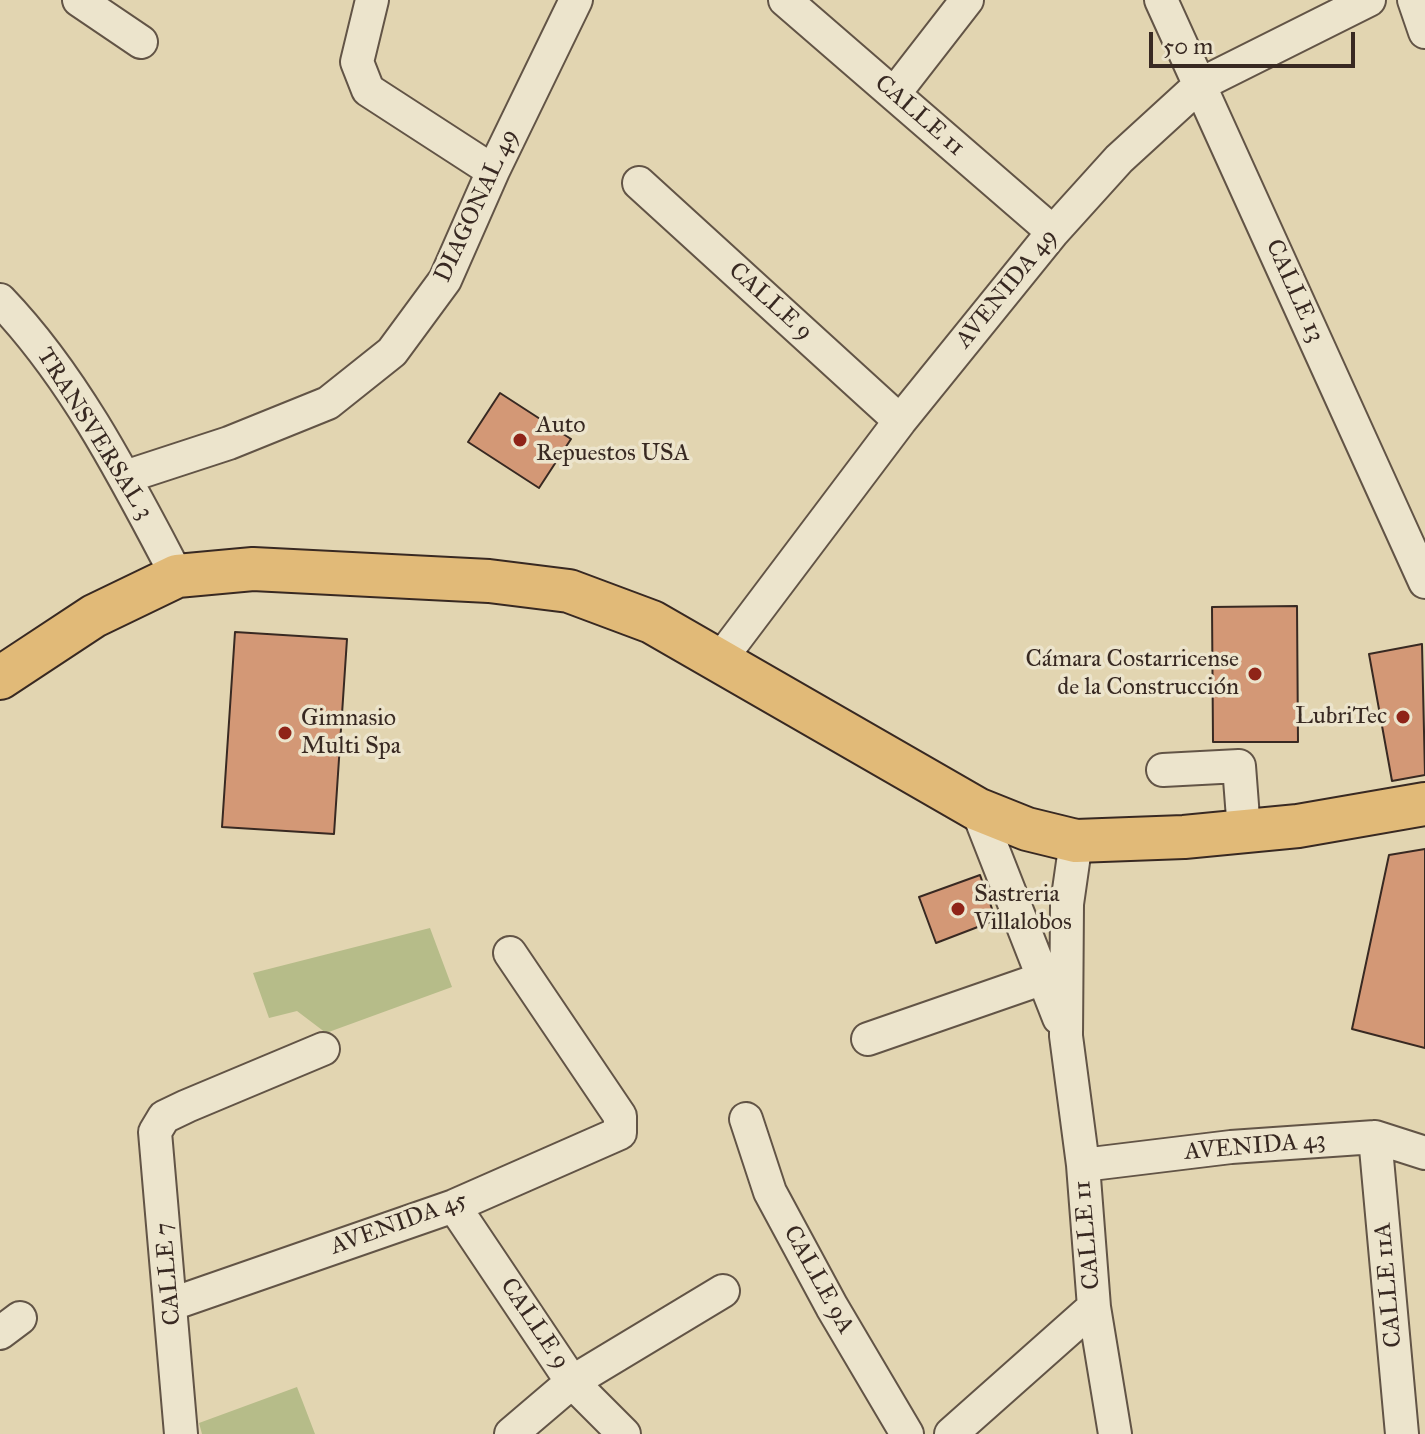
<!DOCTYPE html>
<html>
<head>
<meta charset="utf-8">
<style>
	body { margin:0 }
	#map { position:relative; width:1425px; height:1434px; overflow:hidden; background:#e2d5b1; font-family:"IM FELL Great Primer",serif }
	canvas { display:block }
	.scale { position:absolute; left:1149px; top:32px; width:206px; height:36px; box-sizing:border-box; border:4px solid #382922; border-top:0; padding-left:10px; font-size:24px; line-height:28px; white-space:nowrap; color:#382922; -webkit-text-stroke:6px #ece4cc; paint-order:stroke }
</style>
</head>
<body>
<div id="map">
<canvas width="1425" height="1434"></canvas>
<div class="scale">50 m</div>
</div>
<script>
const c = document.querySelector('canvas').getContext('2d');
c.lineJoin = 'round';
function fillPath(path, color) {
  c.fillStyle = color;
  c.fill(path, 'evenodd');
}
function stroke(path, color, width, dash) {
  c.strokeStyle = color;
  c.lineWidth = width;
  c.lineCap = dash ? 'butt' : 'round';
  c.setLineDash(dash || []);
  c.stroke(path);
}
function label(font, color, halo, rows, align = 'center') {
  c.font = font + ' "IM FELL Great Primer",serif';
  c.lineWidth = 7;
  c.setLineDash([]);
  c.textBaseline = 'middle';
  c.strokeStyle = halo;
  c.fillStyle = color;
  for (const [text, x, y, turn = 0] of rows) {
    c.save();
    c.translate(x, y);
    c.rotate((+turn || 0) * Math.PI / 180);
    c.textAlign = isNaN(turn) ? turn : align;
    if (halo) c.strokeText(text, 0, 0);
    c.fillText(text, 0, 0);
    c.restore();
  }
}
fillPath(new Path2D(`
	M430,928L452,987L326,1033L297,1011L269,1018L253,973Z
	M297,1387L315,1434H202L199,1423Z`), '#b6bc89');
const building = new Path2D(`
	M500,393L571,439L539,488L468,442Z
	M1297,606L1298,742H1213L1212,607Z
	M235,632L347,639L334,834L222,827Z
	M1422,644L1425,775L1392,781L1369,654Z
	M1425,849V1048L1352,1029L1389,855Z
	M980,875L996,920L936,943L919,897Z`);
fillPath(building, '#d39876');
stroke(building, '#382922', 2);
const minor = new Path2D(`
	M79,0L141,42
	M372,0L357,62L368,90L493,171
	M785,0L1053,232
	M1161,0L1425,582
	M1414,0L1425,32
	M894,94L967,0
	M639,183L900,421
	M0,300C75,378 127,481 177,576
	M125,477L229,443L328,403L392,352L445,280L493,171L576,0
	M719,661L900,421L1053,232L1119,159L1201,84L1369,0
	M1163,770L1239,766L1244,831
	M977,809L1059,1018
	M1076,841L1067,904L1066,1036L1083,1165L1094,1307L1115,1434
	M868,1039L1044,978
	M746,1119L770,1192L832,1307L907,1434
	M1375,1137L1402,1434
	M1083,1165L1231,1147L1375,1137L1425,1153
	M454,1206L572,1382L624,1434
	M172,1304L454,1206L620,1133V1116L510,953
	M0,1333L20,1318
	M181,1434L155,1132L164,1117L187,1106L323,1049
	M511,1434L572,1382L723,1291
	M951,1434L1094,1307`);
const major = new Path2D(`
	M0,678L94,616L177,576L253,569L489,581L569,591L652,622L977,809L1027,829L1076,841L1184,837L1298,826L1425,804`);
stroke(minor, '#625446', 36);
stroke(major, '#382922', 46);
stroke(minor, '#ece4cc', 32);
stroke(major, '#e1ba78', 42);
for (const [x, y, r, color] of [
	[520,440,8,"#8f2418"],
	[1255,674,8,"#8f2418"],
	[1403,717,8,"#8f2418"],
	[285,733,8,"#8f2418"],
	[958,909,8,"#8f2418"]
]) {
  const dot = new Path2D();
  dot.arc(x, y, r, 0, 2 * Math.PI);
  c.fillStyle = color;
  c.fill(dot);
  stroke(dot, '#ece4cc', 3);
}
label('24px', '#382922', '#ece4cc', [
	["CALLE 11",919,116,41],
	["DIAGONAL 49",477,206,-65],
	["AVENIDA 49",1007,289,-51],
	["CALLE 13",1294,291,66],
	["CALLE 9",770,302,42],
	["TRANSVERSAL 3",94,434,58],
	["AVENIDA 43",1255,1147,-5],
	["AVENIDA 45",399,1224,-20],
	["CALLE 11",1088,1235,-95],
	["CALLE 7",169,1274,-95],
	["CALLE 9A",818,1280,61],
	["CALLE 11A",1389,1285,-95],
	["CALLE 9",534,1324,56]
]);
label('24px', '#382922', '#ece4cc', [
	["Auto",536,426],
	["Repuestos USA",536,454],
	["Cámara Costarricense",1239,660,"right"],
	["de la Construcción",1239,688,"right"],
	["LubriTec",1387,717,"right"],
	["Gimnasio",301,719],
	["Multi Spa",301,747],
	["Sastreria",974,895],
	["Villalobos",974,923]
], 'left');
</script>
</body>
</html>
